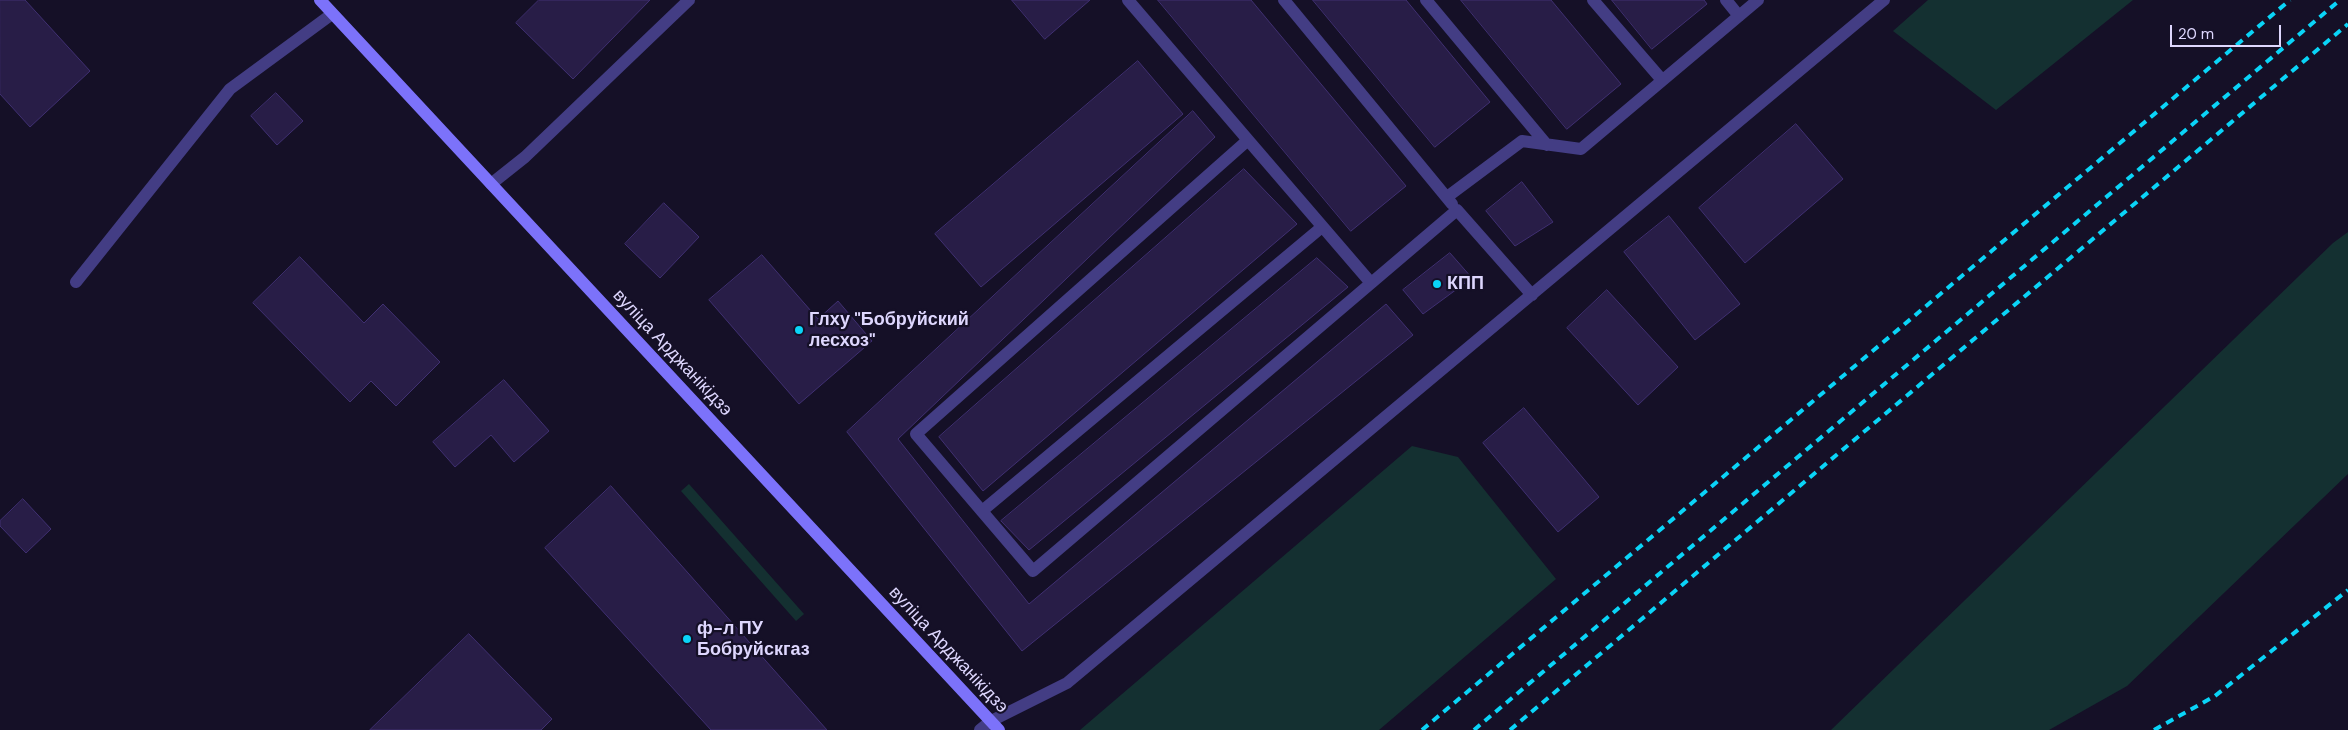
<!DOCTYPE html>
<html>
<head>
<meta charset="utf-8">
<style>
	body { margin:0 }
	#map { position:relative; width:2348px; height:730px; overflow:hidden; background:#151027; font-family:"DM Sans",sans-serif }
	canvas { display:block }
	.scale { position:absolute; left:2170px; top:25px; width:111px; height:22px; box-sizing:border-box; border:2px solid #ded7fe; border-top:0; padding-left:6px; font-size:15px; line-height:18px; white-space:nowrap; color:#ded7fe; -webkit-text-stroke:4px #151027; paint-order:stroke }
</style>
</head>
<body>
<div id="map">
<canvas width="2348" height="730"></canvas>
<div class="scale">20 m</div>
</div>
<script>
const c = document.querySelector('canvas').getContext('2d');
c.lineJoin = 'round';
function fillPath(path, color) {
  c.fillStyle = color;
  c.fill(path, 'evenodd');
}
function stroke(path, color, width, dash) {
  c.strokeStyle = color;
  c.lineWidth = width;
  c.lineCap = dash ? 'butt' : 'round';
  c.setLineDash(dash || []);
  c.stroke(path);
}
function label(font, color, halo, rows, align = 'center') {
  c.font = font + ' "DM Sans",sans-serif';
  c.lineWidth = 4.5;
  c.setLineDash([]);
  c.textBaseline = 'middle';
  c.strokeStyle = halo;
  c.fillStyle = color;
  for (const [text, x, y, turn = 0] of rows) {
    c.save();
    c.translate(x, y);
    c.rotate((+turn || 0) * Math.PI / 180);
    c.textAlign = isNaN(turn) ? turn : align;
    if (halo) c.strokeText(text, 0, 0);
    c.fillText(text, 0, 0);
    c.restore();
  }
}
fillPath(new Path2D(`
	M1928,0H2133L1996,110L1893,31Z
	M2348,232V474L2127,686L2049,730H1831L2333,243Z
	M1412,446L1458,457L1556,579L1379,730H1080Z
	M689,484L804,614L796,621L681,491Z`), '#143031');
const building = new Path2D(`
	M0,0H25L90,71L30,127L0,94Z
	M539,0H650L573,79L516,23Z
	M1012,0H1090L1045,39Z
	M1158,0H1251L1406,186L1351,231Z
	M1313,0H1406L1490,102L1435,147Z
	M1461,0H1551L1621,84L1567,129Z
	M1612,0H1704L1707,4L1652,49Z
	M1138,61L1183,114L981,287L935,234Z
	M276,93L303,121L277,145L251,116Z
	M1193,111L1215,137L898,439L1029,604L1386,304L1413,335L1022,651L847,432Z
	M1796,124L1843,179L1745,263L1699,208Z
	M1244,169L1297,224L983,491L939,437Z
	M1522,182L1553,222L1515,246L1486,211Z
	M664,203L699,237L660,278L625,244Z
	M1669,216L1740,304L1695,340L1624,252Z
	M1450,253L1472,278L1423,314L1403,290Z
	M762,255L818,319L838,301L872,341L799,404L709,300Z
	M300,257L364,323L383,304L440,362L396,406L371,381L350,402L253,303Z
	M1317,258L1348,287L1029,550L1001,521Z
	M1607,290L1678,367L1638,405L1567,328Z
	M504,380L549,431L514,462L491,435L455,467L433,442Z
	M1524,408L1599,497L1558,532L1483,443Z
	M611,486L827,730H711L545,548Z
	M23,499L51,529L26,553L0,526V521Z
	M469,634L552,719L541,730H370Z`);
fillPath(building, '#281d47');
stroke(building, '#403072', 1);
stroke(new Path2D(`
	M1128,0L1248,140
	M1284,0L1452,204
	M1426,0L1547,145
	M1593,0L1662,80
	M1726,0L1739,16
	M491,184L525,157L689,0
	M1447,197L1522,141L1581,149L1758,0
	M76,282L230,89L332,14
	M1371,283L1248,140L916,434L1033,571L1457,210L1532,295
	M982,511L1322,227
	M980,730L991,721L1067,683L1884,0`), '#433d84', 12);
stroke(new Path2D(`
	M320,0L999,730`), '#7c72fa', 12);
stroke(new Path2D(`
	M1422,730L2290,0
	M1474,730L2340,0
	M1510,730L2348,24
	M2154,730L2215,696L2348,590`), '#0ad4f7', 4, [8, 6]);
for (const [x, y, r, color] of [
	[1437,284,5,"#0ad4f7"],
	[799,330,5,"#0ad4f7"],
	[687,639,5,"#0ad4f7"]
]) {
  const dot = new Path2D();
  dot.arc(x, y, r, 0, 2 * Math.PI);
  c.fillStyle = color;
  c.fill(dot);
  stroke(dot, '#151027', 2);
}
label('bold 18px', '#ded7fe', '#151027', [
	["КПП",1447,284],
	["Глху \"Бобруйский",809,320],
	["лесхоз\"",809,341],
	["ф-л ПУ",697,629],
	["Бобруйскгаз",697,650]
], 'left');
label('18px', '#ded7fe', '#151027', [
	["вуліца Арджанікідзэ",672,353,47],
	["вуліца Арджанікідзэ",948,650,47]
]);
</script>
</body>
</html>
